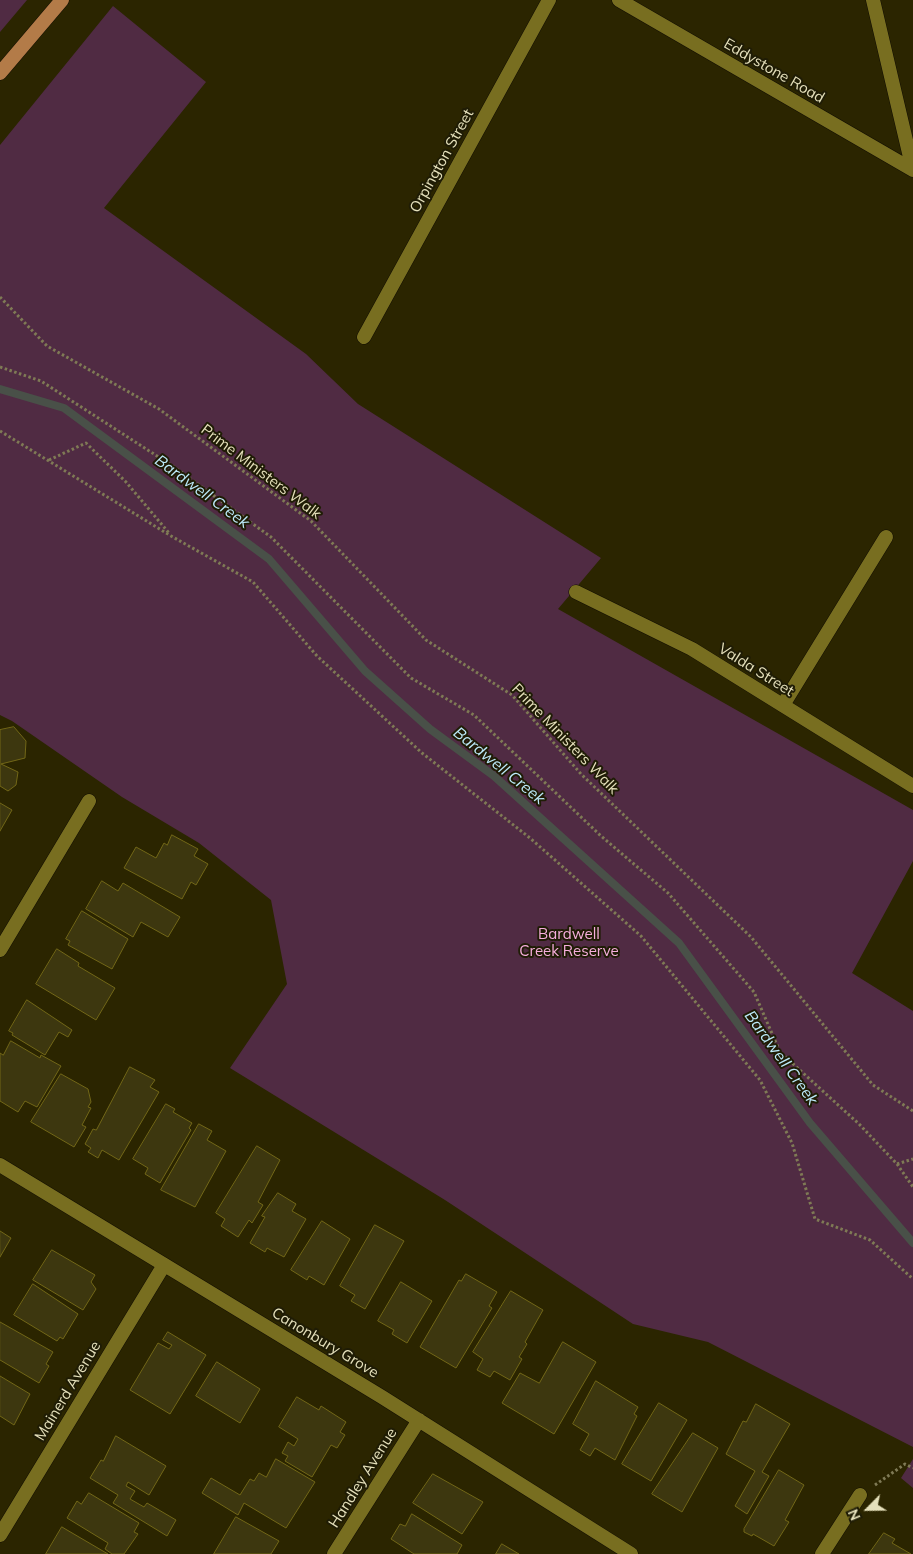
<!DOCTYPE html>
<html>
<head>
<meta charset="utf-8">
<style>
	body { margin:0 }
	#map { position:relative; width:913px; height:1554px; overflow:hidden; background:#2b2500; font-family:Mulish,sans-serif }
	canvas { display:block }
	.north { position:absolute; left:843px; top:1484px; width:50px; height:50px; -webkit-text-stroke:4px #1f1c05; paint-order:stroke; rotate:247deg; font-size:14px; font-weight:700; line-height:20px; text-align:center; color:#e5e0bb }
	.north::after { content:''; display:block; margin:auto; width:18px; height:22px; background:#e5e0bb; clip-path:polygon(50% 0,100% 100%,50% 72%,0 100%) }
</style>
</head>
<body>
<div id="map">
<canvas width="913" height="1554"></canvas>
<div class="north">N</div>
</div>
<script>
const c = document.querySelector('canvas').getContext('2d');
c.lineJoin = 'round';
function fillPath(path, color) {
  c.fillStyle = color;
  c.fill(path, 'evenodd');
}
function stroke(path, color, width, dash) {
  c.strokeStyle = color;
  c.lineWidth = width;
  c.lineCap = dash ? 'butt' : 'round';
  c.setLineDash(dash || []);
  c.stroke(path);
}
function label(font, color, halo, rows, align = 'center') {
  c.font = font + ' Mulish,sans-serif';
  c.lineWidth = 4;
  c.setLineDash([]);
  c.textBaseline = 'middle';
  c.strokeStyle = halo;
  c.fillStyle = color;
  for (const [text, x, y, turn = 0] of rows) {
    c.save();
    c.translate(x, y);
    c.rotate((+turn || 0) * Math.PI / 180);
    c.textAlign = isNaN(turn) ? turn : align;
    if (halo) c.strokeText(text, 0, 0);
    c.fillText(text, 0, 0);
    c.restore();
  }
}
fillPath(new Path2D(`
	M0,0H27L0,32Z
	M113,6L206,82L104,208L306,354L358,404L601,558L558,609L913,810V861L852,973L913,1011V1447L708,1342L633,1324L445,1200L230,1068L287,984L271,900L199,843L122,797L12,721L0,715V145Z
	M913,1459V1488L901,1478Z`), '#502b43');
stroke(new Path2D(`
	M0,389L64,408L269,559L365,671L430,729L494,776L679,943L810,1123L913,1243`), '#495048', 8);
const building = new Path2D(`
	M14,727L26,741L25,758L1,764L18,772L16,785L8,791L0,786V730Z
	M0,803L12,810L0,831Z
	M172,835L198,849L194,856L208,864L196,885L191,882L182,899L124,868L136,847L156,858L164,843L167,845Z
	M102,881L118,891L123,883L180,917L168,937L141,922L133,937L86,909Z
	M82,911L128,939L112,969L68,945L70,941L66,939Z
	M57,949L79,963L78,966L115,988L96,1020L36,984Z
	M27,1000L72,1030L68,1037L59,1032L45,1055L12,1035L13,1033L9,1031Z
	M11,1041L40,1058L41,1055L61,1066L37,1107L25,1101L18,1112L0,1101V1053L3,1055Z
	M130,1067L155,1080L150,1087L159,1092L119,1160L102,1150L98,1158L88,1152L91,1148L85,1144L93,1129L96,1130Z
	M61,1074L88,1089L91,1102L88,1107L91,1108L82,1125L86,1127L74,1147L31,1122Z
	M166,1104L175,1109L173,1112L192,1123L189,1128L191,1130L160,1183L145,1174L148,1168L133,1159Z
	M199,1124L212,1131L207,1140L226,1151L195,1207L161,1190Z
	M257,1146L280,1160L258,1202L263,1205L252,1223L249,1220L238,1237L221,1226L225,1219L216,1213Z
	M278,1193L296,1204L292,1211L306,1219L284,1257L267,1248L265,1252L250,1243L265,1217L262,1216Z
	M322,1221L350,1239L324,1285L309,1276L307,1280L291,1270Z
	M375,1225L404,1241L365,1309L351,1301L355,1295L340,1286Z
	M0,1231L11,1238L0,1257Z
	M52,1250L95,1275L91,1282L96,1289L83,1310L33,1280Z
	M466,1274L497,1292L489,1306L492,1308L456,1368L420,1347L459,1280L461,1281Z
	M401,1282L432,1301L407,1343L392,1334L394,1330L378,1321Z
	M33,1284L78,1314L63,1339L60,1337L57,1341L14,1315Z
	M511,1291L543,1310L525,1342L527,1344L519,1357L522,1359L510,1380L494,1371L490,1377L477,1370L483,1359L473,1352Z
	M0,1322L53,1352L46,1364L49,1366L39,1383L0,1360Z
	M168,1332L206,1355L170,1414L130,1390L158,1343L169,1349L172,1345L163,1340Z
	M563,1342L596,1362L554,1434L502,1403L520,1373L539,1383Z
	M217,1362L260,1389L240,1423L196,1396Z
	M0,1376L30,1394L14,1425L0,1416Z
	M596,1381L638,1407L634,1414L637,1416L615,1460L595,1448L590,1456L580,1450L589,1434L573,1424Z
	M297,1397L319,1410L321,1406L346,1422L340,1432L345,1435L337,1448L331,1445L312,1477L285,1461L288,1456L282,1453L288,1442L294,1446L298,1439L279,1427Z
	M659,1403L687,1420L651,1481L622,1464Z
	M756,1404L790,1424L762,1472L769,1476L747,1514L735,1506L755,1471L726,1454L743,1421L746,1422Z
	M693,1433L718,1448L682,1512L652,1494Z
	M116,1436L166,1466L149,1495L128,1482L126,1486L135,1491L130,1499L144,1507L147,1503L176,1520L167,1536L113,1503L118,1495L90,1478L101,1460L103,1461Z
	M276,1459L315,1482L286,1528L244,1503L238,1515L202,1493L211,1478L240,1495L250,1479L254,1481L259,1473L266,1477Z
	M779,1470L804,1485L785,1520L789,1522L774,1546L753,1534L752,1536L744,1532V1529Z
	M433,1474L483,1502L462,1534L413,1503Z
	M89,1493L139,1523L134,1532L138,1534L124,1554H112L105,1549L108,1543L67,1518L77,1501L81,1504Z
	M412,1514L462,1545L457,1554H414L391,1539L400,1524L405,1526Z
	M236,1517L279,1541L271,1554H214Z
	M62,1527L67,1530L108,1554H46Z
	M884,1533L895,1539L892,1543L911,1554H869Z
	M502,1544L519,1554H496Z`);
fillPath(building, '#3d370f');
stroke(building, '#726717', 1);
const service = new Path2D(`
	M783,705L886,537`);
const minor = new Path2D(`
	M619,0L913,170
	M873,0L913,170
	M364,337L549,0
	M576,592L692,649L913,786
	M0,950L89,801
	M0,1165L382,1397L631,1554
	M0,1535L164,1265
	M334,1554L419,1420
	M822,1554L860,1495`);
const primary = new Path2D(`
	M0,73L62,0`);
stroke(service, '#120e00', 15);
stroke(minor, '#120e00', 15);
stroke(primary, '#120e00', 15);
stroke(new Path2D(`
	M0,297L47,346L159,409L311,521L426,640L512,695L581,774L751,937L873,1085L913,1111
	M0,367L41,381L174,467L271,537L411,678L474,715L601,836L668,893L754,992L780,1052L859,1124L897,1164L913,1187
	M0,431L171,536L253,582L317,656L422,753L530,838L641,936L760,1080L792,1143L815,1219L870,1240L913,1279
	M49,460L86,443L126,482L169,533
	M897,1164L913,1159
	M875,1485L905,1464L913,1468`), '#7f7a55', 3, [2.5, 2.5]);
stroke(service, '#786e20', 14);
stroke(minor, '#786e20', 14);
stroke(primary, '#b37b48', 14);
label('15px', '#e5e0bb', '#1f1c05', [
	["Eddystone Road",774,71,30],
	["Orpington Street",442,161,-61],
	["Prime Ministers Walk",261,472,37],
	["Valda Street",756,670,32],
	["Prime Ministers Walk",565,739,46],
	["Canonbury Grove",325,1343,31],
	["Mainerd Avenue",68,1391,-59],
	["Handley Avenue",363,1478,-58]
]);
label('15px', '#f7aedd', '#1f1c05', [
	["Bardwell",569,934],
	["Creek Reserve",569,951]
]);
label('italic 16px', '#bdeafa', '#1f1c05', [
	["Bardwell Creek",202,492,36],
	["Bardwell Creek",499,766,39],
	["Bardwell Creek",781,1058,54]
]);
</script>
</body>
</html>
